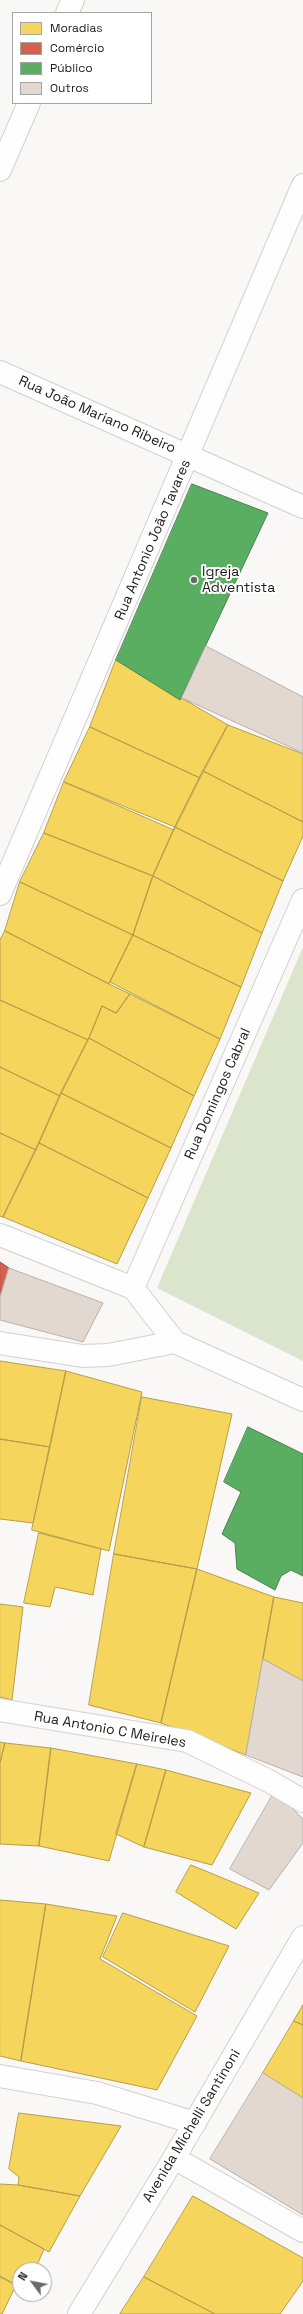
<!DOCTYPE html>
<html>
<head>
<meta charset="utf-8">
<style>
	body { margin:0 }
	#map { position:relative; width:303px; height:2314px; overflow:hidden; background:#faf8f7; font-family:"Space Grotesk",sans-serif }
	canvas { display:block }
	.legend { position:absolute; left:12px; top:12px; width:140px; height:92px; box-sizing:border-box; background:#fff; border:1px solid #a5a4a4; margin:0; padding:5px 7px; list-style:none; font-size:12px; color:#1d1c1b }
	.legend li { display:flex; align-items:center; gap:8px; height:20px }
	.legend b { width:20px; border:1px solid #a5a4a4 }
	.north { position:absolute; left:12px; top:2262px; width:40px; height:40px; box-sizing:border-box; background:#fff; border:1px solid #a5a4a4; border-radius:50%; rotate:302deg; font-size:11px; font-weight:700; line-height:16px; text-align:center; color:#1d1c1b }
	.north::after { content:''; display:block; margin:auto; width:14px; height:18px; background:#6a6968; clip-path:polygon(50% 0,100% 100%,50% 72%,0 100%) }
</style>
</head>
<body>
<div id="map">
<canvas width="303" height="2314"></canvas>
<ul class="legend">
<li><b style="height:11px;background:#f6d55c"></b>Moradias</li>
<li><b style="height:11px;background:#d6604d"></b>Comércio</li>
<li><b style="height:11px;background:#5aae61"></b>Público</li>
<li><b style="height:11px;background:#e2d8d0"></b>Outros</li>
</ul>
<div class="north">N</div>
</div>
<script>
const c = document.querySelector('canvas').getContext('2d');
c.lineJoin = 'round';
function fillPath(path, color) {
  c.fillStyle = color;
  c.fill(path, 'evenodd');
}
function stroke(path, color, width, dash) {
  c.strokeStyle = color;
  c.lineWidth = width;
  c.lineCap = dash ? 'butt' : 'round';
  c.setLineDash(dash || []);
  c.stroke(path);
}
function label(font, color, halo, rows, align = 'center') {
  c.font = font + ' "Space Grotesk",sans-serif';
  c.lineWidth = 4;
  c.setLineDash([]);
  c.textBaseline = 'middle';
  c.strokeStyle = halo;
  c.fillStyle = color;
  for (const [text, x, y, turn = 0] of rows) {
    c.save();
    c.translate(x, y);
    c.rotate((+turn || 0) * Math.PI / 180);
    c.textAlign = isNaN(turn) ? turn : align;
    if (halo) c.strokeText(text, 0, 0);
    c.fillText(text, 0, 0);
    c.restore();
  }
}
fillPath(new Path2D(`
	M303,947V1361L157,1288Z`), '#dbe5cd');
const homes = new Path2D(`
	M116,660L228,725L200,778L90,727Z
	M228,725L303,754V822L203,771Z
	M90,727L200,778L174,830L64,782Z
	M203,771L303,822V836L283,881L175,827Z
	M64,782L175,827L153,876L44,833Z
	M175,827L283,881L262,933L153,876Z
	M44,833L153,876L133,935L20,882Z
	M153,876L262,933L241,987L133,935Z
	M20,882L133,935L109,984L5,931Z
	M5,931L109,984L130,994L116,1013L102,1006L88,1040L0,1000V940Z
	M133,935L241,987L220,1039L110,982Z
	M130,994L220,1039L194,1096L89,1038L102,1006L116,1013Z
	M0,1000L88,1040L60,1096L0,1067Z
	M89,1038L194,1096L171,1148L61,1093Z
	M0,1067L60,1096L36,1150L0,1133Z
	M61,1093L171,1148L148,1198L39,1143Z
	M0,1133L36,1150L3,1217L0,1216Z
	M39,1143L148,1198L117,1264L3,1217Z
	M0,1361L66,1371L50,1447L0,1439Z
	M66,1371L142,1392L109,1551L32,1530Z
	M142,1397L232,1414L197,1569L114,1554Z
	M0,1439L50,1447L33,1523L0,1519Z
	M39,1533L101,1549L93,1595L55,1587L50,1607L24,1603Z
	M114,1554L197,1569L161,1723L89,1705Z
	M197,1569L274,1597L246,1755L161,1723Z
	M274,1597L303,1603V1681L263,1659Z
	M0,1604L23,1607L12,1700L0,1697Z
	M0,1742L5,1743L0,1762Z
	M5,1743L51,1748L39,1846L0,1844V1764Z
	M51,1748L137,1764L109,1861L39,1846Z
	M137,1764L166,1770L144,1847L116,1834Z
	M166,1770L251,1793L212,1865L144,1847Z
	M191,1865L259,1893L236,1929L176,1892Z
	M0,1900L46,1904L21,2061L0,2056Z
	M46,1904L117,1916L100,1959L197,2016L157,2090L21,2061Z
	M123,1913L229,1946L195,2012L103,1957Z
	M303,2005V2025L294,2021Z
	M294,2021L303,2025V2098L263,2073Z
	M19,2113L121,2126L80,2196L18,2185L19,2177L9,2169Z
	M0,2184L18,2185L80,2196L49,2252L0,2225Z
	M193,2196L303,2258V2281L280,2314H215L144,2277Z
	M0,2225L44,2249L35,2270H20V2287L0,2276Z
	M0,2277L16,2285L2,2314H0Z
	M144,2277L215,2314H120Z`);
fillPath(homes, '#f6d55c');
stroke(homes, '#b59e48', 1);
const shops = new Path2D(`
	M0,1262L9,1268L0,1297Z`);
fillPath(shops, '#d6604d');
stroke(shops, '#9e4c3e', 1);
const public = new Path2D(`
	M192,484L268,513L180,700L116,660Z
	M248,1427L303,1454V1576L291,1570L281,1576L275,1590L237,1569L235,1543L222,1534L241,1492L224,1482Z`);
fillPath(public, '#5aae61');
stroke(public, '#48824c', 1);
const building = new Path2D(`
	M206,646L303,697V753L182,698Z
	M9,1268L103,1303L83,1342L0,1320V1297Z
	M263,1659L303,1681V1777L246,1755Z
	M275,1791L303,1819V1843L269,1890L230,1869Z
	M263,2073L303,2098V2215L210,2159Z`);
fillPath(building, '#e2d8d0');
stroke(building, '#b3b2b1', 1);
const minor = new Path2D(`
	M67,13L73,0
	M0,170L29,103
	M0,372L303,507
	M0,894L303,185
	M0,1235L133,1288
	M133,1288L303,900
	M133,1288L175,1342
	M0,1343L83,1356L108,1355L175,1342L303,1400
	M0,1710L187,1741L269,1781L303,1801
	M0,2076L97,2093L195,2123
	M174,2158L303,2231
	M79,2314L174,2158L303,1937`);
stroke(minor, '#d2d0d0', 24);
stroke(minor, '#fefefe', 22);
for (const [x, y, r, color] of [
	[194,580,4,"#6a6968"]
]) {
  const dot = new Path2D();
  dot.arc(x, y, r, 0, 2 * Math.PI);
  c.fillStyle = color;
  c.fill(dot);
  stroke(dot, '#fff', 1.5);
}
label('14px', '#1d1c1b', '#fff', [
	["Rua João Mariano Ribeiro",97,415,24],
	["Rua Antonio João Tavares",153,540,-67],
	["Rua Domingos Cabral",218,1094,-66],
	["Rua Antonio C Meireles",110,1730,10],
	["Avenida Michelli Santinoni",192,2126,-59]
]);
label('14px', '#1d1c1b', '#fff', [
	["Igreja",202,572],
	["Adventista",202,588]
], 'left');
</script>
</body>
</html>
